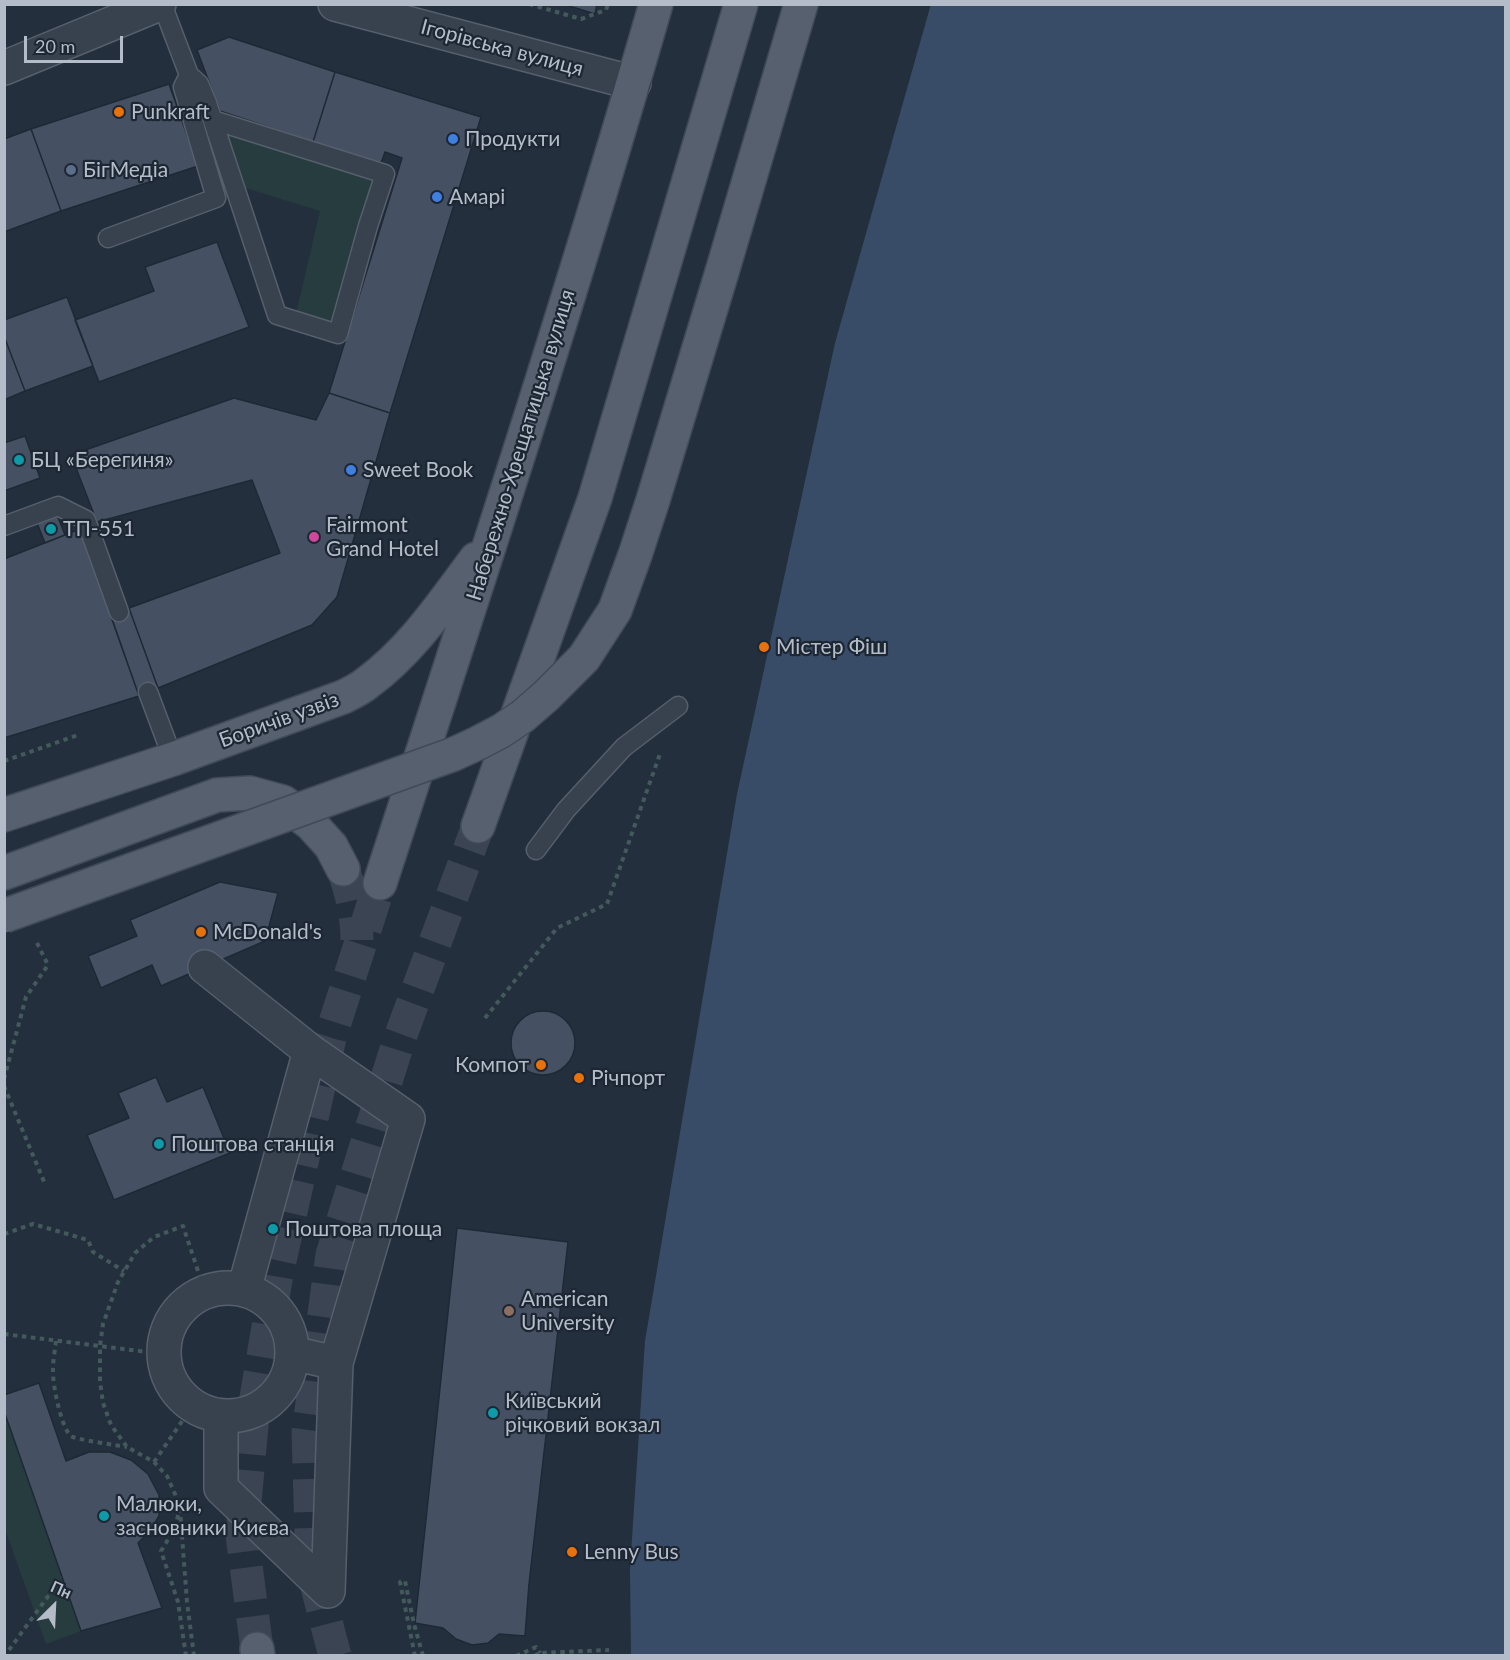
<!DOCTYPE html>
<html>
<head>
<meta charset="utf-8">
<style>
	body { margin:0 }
	#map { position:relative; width:1510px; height:1660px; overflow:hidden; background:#242f3e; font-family:Lato,sans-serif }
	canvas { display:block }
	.frame { position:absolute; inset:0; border:6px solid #b4bcc9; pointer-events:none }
	.north { position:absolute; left:24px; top:1576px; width:60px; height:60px; -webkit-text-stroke:4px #1d2633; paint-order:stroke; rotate:24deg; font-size:16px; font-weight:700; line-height:24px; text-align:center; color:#b4bcc9 }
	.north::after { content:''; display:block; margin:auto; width:21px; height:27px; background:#b4bcc9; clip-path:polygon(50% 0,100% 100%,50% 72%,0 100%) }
	.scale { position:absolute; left:24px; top:36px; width:99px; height:27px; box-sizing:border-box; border:3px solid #b4bcc9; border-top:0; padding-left:8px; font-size:18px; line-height:21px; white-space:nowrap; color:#b4bcc9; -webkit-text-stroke:4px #1d2633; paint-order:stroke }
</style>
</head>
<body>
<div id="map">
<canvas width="1510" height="1660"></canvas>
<div class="frame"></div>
<div class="north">Пн</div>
<div class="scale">20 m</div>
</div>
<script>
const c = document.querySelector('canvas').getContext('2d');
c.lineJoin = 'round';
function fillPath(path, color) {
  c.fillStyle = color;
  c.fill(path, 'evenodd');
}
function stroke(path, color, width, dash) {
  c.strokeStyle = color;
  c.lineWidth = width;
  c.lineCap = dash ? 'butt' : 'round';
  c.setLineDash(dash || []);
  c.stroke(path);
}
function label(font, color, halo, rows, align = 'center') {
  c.font = font + ' Lato,sans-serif';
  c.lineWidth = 4.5;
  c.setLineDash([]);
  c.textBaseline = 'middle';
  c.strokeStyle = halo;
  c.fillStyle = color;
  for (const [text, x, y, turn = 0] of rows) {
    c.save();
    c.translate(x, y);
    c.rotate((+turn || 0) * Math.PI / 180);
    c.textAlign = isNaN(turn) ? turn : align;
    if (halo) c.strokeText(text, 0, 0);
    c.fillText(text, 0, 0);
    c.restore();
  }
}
fillPath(new Path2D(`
	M213,120L385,174L338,334L294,322L320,211L236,185Z
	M4,1411L81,1631L46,1644L5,1529Z`), '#263c3f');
fillPath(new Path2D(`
	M931,4L1505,5V1655H631L630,1569L645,1341L737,794L835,343Z`), '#394c67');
const building = new Path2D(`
	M563,4H597L595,14Z
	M229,37L335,72L313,142L220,111L197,50Z
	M335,72L481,117L390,413L329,393L402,158L385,152L381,163L313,142Z
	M169,84L198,166L61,211L31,129Z
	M31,129L61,211L4,232V139Z
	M217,242L249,327L99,382L75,320L154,291L145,267Z
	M67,297L93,366L25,391L4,336V320Z
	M4,336L25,391L4,400Z
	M329,393L390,413L337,597L312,625L158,688L129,608L280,553L252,480L97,522L71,455L234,398L316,420Z
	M25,436L40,478L4,491V443Z
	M57,515L65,535L45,543L37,523Z
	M80,529L139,696L4,738V559Z
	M129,608L158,688L139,696L111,616Z
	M220,882L278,893L265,941L161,986L152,965L101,988L88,956L137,936L130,920Z
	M511 1043a32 32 0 1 1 64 0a32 32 0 1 1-64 0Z
	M156,1077L167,1102L203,1087L230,1153L114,1200L87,1135L129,1118L118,1093Z
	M457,1228L568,1242L529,1584L525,1636L499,1634L488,1643L472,1645L456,1639L443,1628L415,1623Z
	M39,1383L66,1461L89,1452H110L131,1460L148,1474L159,1495V1516L150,1531L138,1543L162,1608L81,1631L4,1411V1395Z`);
fillPath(building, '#455162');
stroke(building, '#1f2835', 1.5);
stroke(new Path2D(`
	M343,869C351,892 357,915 357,940
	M257,1649L242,1535L253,1415L277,1274L330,1038L380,883
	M335,1656L312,1568L308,1432L332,1255L398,1043L478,826`), '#3a4453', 33, [33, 16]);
const lane = new Path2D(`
	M162,4L189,75L199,84L207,103L277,315L338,334L368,226L385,174L213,120
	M108,238L216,198L183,87L189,75
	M4,526L58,506L86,520L119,612
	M148,692L173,759
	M536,850L566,810L624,747L678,706`);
const street = new Path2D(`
	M335,4L634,83
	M4,68L159,4
	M205,967L310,1051L408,1119L336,1363L292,1353
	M164 1352a64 64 0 1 1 128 0a64 64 0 1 1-128 0Z
	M244,1290L310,1051
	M221,1416V1488L328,1591
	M328,1591L336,1363`);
const primary = new Path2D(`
	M722,272L801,4
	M4,815L173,759L343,697C351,693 360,689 367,683C412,650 443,603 476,559
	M478,826L595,498L741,4
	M4,873L217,795L250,793L283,802L311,824L331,846L343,869
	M380,883C475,591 571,299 656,4
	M257,1649L258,1656`);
stroke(lane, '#565f6c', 21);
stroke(street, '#565f6c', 36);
stroke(primary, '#414a57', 36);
stroke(new Path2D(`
	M529,4L581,19L606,10L608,4
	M4,761L78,735
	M485,1018L557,928L607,904L661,751
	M4,1079L26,997L48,965L36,941
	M4,1086L45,1184
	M4,1234L33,1224L88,1240L93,1252L124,1271
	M4,1334L163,1354
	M56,1341C55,1350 53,1360 53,1369C52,1382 61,1428 71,1436C77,1440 116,1445 127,1447
	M154,1462L187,1414
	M9,1650L62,1577
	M186,1656L178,1602L161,1551L174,1530L180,1509L191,1503
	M194,1656L187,1602L180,1509L175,1494L167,1476L154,1462L127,1447L111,1425L103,1403L100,1381V1346L103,1324L118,1282L135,1253L154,1237L183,1226L205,1292
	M415,1656L400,1582L405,1581L414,1624L423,1656
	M516,1656L536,1647L540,1653
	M534,1656L540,1653L609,1650`), '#44595c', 4, [4.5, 4.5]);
stroke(lane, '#38414e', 18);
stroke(street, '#38414e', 33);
stroke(primary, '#56606e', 33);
const primaryBridge = new Path2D(`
	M4,916L454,754L478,743L501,731L523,716L546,696L584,658L615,610L635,555L653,500L722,272`);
stroke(primaryBridge, '#414a57', 36, []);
stroke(primaryBridge, '#56606e', 33);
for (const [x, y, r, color] of [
	[119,112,6,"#e8710a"],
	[453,139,6,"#3f7fe0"],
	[71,170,6,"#5c6f8a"],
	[437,197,6,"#3f7fe0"],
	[19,460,6,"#0f9aa8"],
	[351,470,6,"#3f7fe0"],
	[51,529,6,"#0f9aa8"],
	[314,537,6,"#d1479c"],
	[764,647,6,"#e8710a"],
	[201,932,6,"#e8710a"],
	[541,1065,6,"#e8710a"],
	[579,1078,6,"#e8710a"],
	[159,1144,6,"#0f9aa8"],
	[273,1229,6,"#0f9aa8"],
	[509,1311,6,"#8d6e63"],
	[493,1413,6,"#0f9aa8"],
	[104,1516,6,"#0f9aa8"],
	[572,1552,6,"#e8710a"]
]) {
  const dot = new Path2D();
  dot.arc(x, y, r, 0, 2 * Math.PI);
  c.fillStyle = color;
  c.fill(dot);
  stroke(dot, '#1d2633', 2);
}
label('21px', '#b4bcc9', '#1d2633', [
	["Ігорівська вулиця",502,48,15],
	["Набережно-Хрещатицька вулиця",521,445,-73],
	["Боричів узвіз",279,720,-20]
]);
label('21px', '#b4bcc9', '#1d2633', [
	["Punkraft",131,112],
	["Продукти",465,139],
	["БігМедіа",83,170],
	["Амарі",449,197],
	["БЦ «Берегиня»",31,460],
	["Sweet Book",363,470],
	["Fairmont",326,525],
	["Grand Hotel",326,549],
	["ТП-551",63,529],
	["Містер Фіш",776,647],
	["McDonald's",213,932],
	["Компот",529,1065,"right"],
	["Річпорт",591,1078],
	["Поштова станція",171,1144],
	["Поштова площа",285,1229],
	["American",521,1299],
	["University",521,1323],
	["Київський",505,1401],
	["річковий вокзал",505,1425],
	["Малюки,",116,1504],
	["засновники Києва",116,1528],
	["Lenny Bus",584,1552]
], 'left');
</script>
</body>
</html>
